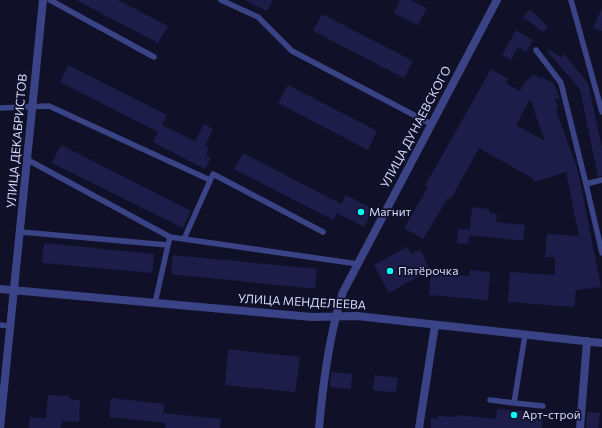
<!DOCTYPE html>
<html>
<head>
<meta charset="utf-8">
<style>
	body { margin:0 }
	canvas { display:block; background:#101028 }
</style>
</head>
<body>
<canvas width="602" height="428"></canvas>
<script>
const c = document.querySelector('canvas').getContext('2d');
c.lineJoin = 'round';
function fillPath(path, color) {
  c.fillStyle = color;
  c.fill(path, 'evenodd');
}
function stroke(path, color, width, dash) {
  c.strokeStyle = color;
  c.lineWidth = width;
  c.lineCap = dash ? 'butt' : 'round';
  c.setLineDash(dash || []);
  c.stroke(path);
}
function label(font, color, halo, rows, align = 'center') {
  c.font = font + ' Commissioner,sans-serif';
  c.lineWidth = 3.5;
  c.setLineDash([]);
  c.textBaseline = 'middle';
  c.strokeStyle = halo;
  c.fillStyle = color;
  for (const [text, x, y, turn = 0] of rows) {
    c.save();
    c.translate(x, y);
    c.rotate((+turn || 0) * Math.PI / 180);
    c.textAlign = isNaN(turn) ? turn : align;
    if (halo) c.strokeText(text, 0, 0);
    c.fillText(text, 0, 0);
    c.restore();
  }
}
fillPath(new Path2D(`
	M76,0H118L168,26L158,43Z
	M245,0H273L267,11Z
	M400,0H410L427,8L418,25L394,13Z
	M602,8V31L593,28Z
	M530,9L548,27L543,32L523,17Z
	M322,14L413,61L404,78L313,31Z
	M516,30L533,40L526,52L518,47L511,60L502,55Z
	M549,50L561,57L564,54L588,83L602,148V176L598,177L580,89L547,51Z
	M68,65L167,115L162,125L195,141L204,124L213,129L205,146L209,148L206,156L211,158L205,169L153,142L158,132L60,82Z
	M491,69L508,79L506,83L520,91L526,80L528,81L533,74L541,79L542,77L554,84L560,99H555L558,109L556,110L578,171L601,287L576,290L574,307L508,302L510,272L555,275V257H545L547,234L579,236L566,172L535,182L532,178L479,148L451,199L448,198L423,239L404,228L428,187L425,186ZM530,99L545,141L516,125Z
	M288,85L377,131L368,150L278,103Z
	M61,145L191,211L183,228L52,163Z
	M243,153L341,204L346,195L373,209L364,227L337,213L333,220L234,169Z
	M472,207L489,209V213L497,214L496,222L525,225L523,241L469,235Z
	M458,229L470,230L468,244L457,243Z
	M44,243L154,254L152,273L42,263Z
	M407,247L411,254L420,250L430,270L389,293L374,265Z
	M173,255L317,269L315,289L171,274Z
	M470,270L490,272L488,300L429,295L431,273L469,276Z
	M228,349L300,357L295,392L225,385Z
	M331,372L352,374L351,389L330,387Z
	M375,375L398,378L396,393L373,390Z
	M48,395L69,396V399L80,400L79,422L62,421L61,428H29L30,417L46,418Z
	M111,398L164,404L163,413L221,419L220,428H165L166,423L109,417Z
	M497,409L543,413L542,428H431V418L437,419L438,416L456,417V415L496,419Z
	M587,412L600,413L598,428H586Z`), '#1e1c49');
stroke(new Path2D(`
	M50,0L154,57
	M221,0L258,17L292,51L431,124
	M571,0L602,112
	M536,50L561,83L586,184L602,180
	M0,108L49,106L210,180
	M28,160L170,237L358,264
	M586,184L602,253
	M21,232L168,245L170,237
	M184,239L213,174L323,232
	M155,303L168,245
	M0,325L11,326
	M490,400L514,403L525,335
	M514,403L543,406`), '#3b4387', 5.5);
stroke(new Path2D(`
	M0,289L312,317L357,316L602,343
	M0,428L43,0
	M319,428C323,382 329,335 343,292L497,0
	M419,428L435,325
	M580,428L587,341`), '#3b4387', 8);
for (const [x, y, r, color] of [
	[361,212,4,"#03fff3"],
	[390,271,4,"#03fff3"],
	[514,415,4,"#03fff3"]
]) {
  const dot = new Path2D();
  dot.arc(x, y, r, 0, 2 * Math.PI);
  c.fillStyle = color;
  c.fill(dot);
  stroke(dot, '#101028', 1.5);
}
label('12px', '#d7d8ff', '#101028', [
	["УЛИЦА ДУНАЕВСКОГО",416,127,-62],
	["УЛИЦА ДЕКАБРИСТОВ",17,141,-85],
	["УЛИЦА МЕНДЕЛЕЕВА",302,302,3]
]);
label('12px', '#d7d8ff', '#101028', [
	["Магнит",369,212],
	["Пятёрочка",398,271],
	["Арт-строй",522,415]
], 'left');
</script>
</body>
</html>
